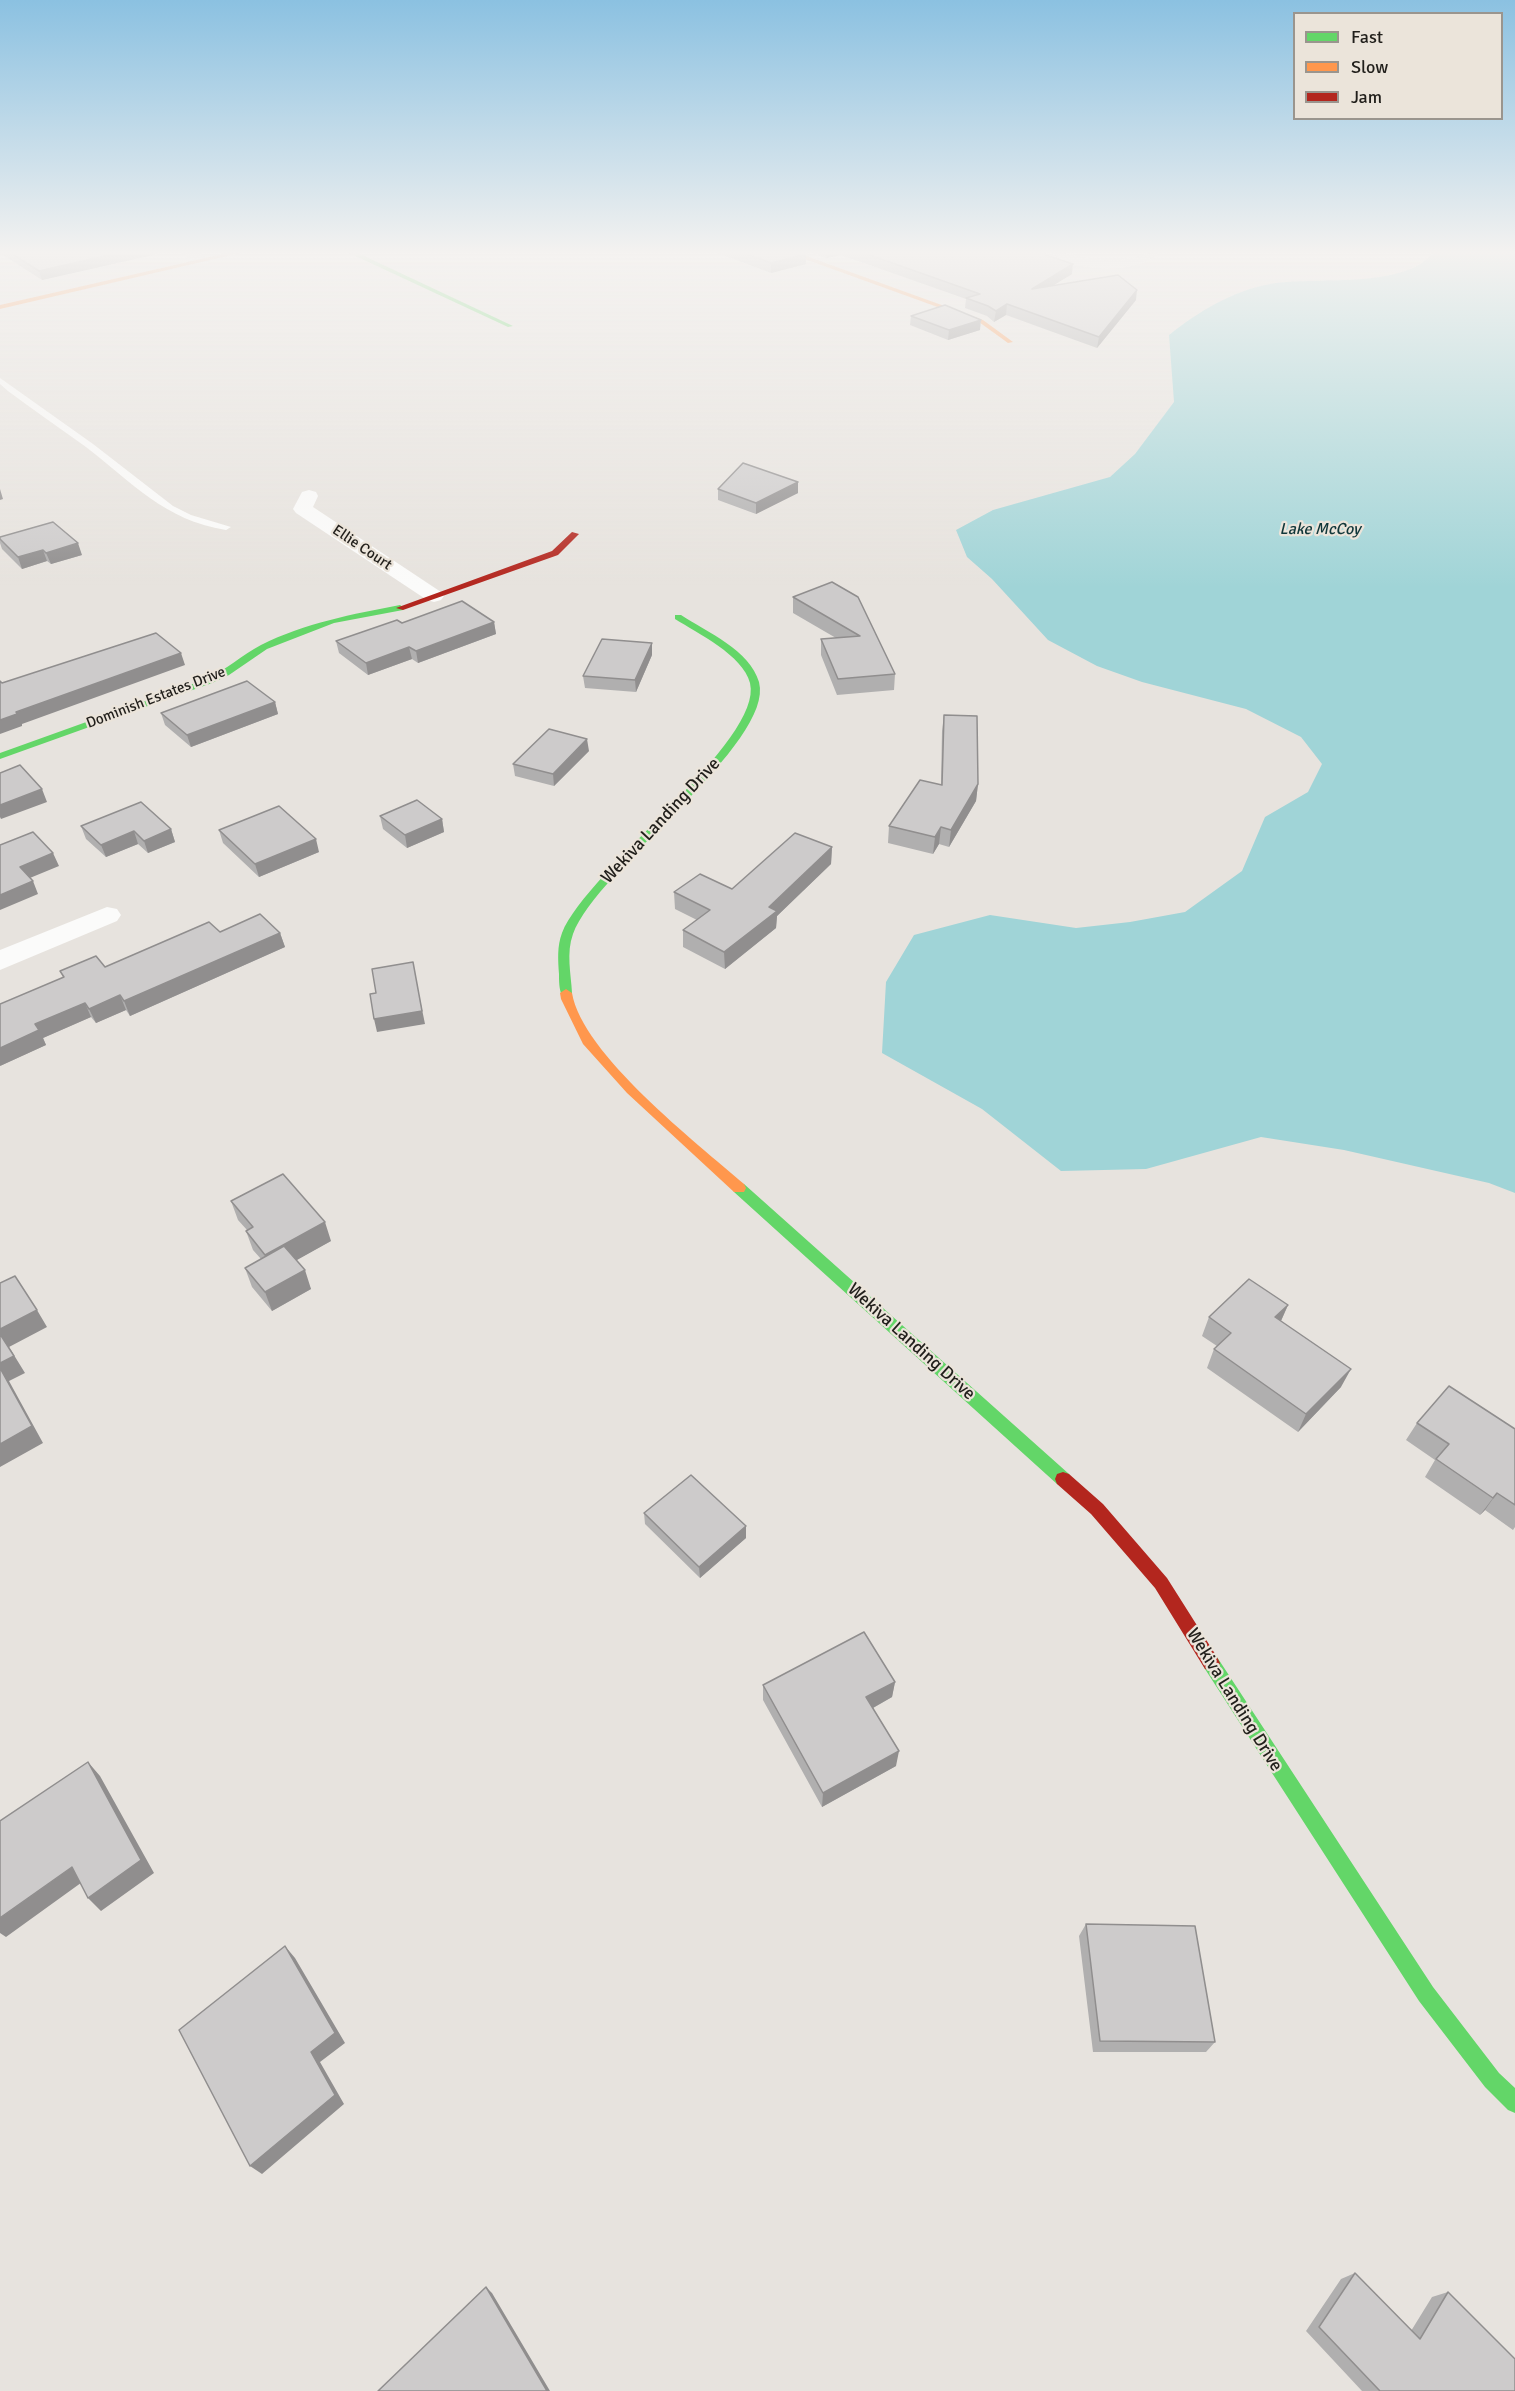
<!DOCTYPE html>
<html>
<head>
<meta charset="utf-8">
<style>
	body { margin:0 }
	#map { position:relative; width:1515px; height:2391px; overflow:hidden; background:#e7e3de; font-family:Signika,sans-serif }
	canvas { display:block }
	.legend { position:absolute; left:1293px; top:12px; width:210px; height:108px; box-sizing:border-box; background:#ebe4da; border:2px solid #9a958e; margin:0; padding:8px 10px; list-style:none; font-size:18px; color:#211f1b }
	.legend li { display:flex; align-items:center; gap:12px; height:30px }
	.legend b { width:30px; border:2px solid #9a958e }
</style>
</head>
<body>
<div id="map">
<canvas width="1515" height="2391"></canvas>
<ul class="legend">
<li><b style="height:8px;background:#63d668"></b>Fast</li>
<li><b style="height:8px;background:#ff974d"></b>Slow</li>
<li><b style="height:8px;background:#b3261e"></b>Jam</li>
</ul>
</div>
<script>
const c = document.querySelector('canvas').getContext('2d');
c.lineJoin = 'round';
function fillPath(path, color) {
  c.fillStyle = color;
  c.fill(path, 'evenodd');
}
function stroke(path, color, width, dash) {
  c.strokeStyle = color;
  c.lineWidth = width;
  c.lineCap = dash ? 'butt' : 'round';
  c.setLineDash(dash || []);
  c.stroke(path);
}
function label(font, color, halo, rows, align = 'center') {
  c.font = font + ' Signika,sans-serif';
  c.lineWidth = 4.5;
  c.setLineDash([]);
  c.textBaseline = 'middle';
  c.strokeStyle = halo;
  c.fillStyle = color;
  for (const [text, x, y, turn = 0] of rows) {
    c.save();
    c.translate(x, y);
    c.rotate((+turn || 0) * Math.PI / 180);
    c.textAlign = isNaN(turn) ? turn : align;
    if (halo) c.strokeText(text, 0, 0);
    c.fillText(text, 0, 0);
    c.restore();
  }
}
fillPath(new Path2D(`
	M1433,253H1515V1193L1489,1183L1344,1150L1261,1137L1146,1169L1061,1171L982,1109L882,1053L886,982L914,935L990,915L1076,928L1130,922L1185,912L1242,871L1265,817L1308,792L1322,764L1301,737L1246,709L1142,682L1097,666L1048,640L992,579L967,557L956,530L993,510L1110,477L1135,454L1174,402L1169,335C1198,312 1232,291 1270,284C1312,276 1403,290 1433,253Z`), '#a0d4d7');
fillPath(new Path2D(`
	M0,378L93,444L173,506L191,515L231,527L226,530C164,520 133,483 86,447C60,428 33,410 8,391L0,384Z`), '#fbfbfa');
fillPath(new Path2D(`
	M182,253H200L209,261L207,264H197Z
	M1052,253C1074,253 1094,261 1115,261C1131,260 1142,253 1158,253C1138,275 1072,272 1052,253Z
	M309,490L316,492L318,496L313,507L441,592L444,596L441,600L434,602L427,600L296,513L293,509L302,492Z
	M107,907L117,909L121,915L117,921L0,970V950Z`), '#fbfbfa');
fillPath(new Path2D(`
	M349,253H358L513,326L508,327Z
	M400,605L404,608L403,610L334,623L267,649L229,675L212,683L0,759V753L206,679C226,670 242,655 261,645C305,623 353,614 400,605Z
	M675,615H681C707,632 750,650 759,682C775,743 597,869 573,934C566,953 571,974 572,993L570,996H562C559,989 559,981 559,974C558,960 557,946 562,933C588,869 764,741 750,683C743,655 697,633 675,619Z
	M739,1183L744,1184L1069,1474L1071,1479L1069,1484L1063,1486L1057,1484L734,1192L732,1188Z
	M1211,1655L1217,1657L1433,1987L1499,2073L1515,2088V2113L1508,2110L1485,2087L1419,2001L1205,1669L1202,1663L1205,1657Z`), '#63d668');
fillPath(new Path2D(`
	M227,253H240L0,309V305Z
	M788,253H798L983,320L1013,342L1008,343L979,322Z
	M566,989L572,993C582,1054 697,1143 744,1184L746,1188L744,1192H734L627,1093L583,1044L561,999L560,993Z`), '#ff974d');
fillPath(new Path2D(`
	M572,532L579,534L558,555L403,610L396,608L552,551Z
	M1063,1472L1069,1474L1103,1504L1167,1578L1217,1657L1220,1663L1217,1669L1211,1671L1205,1669L1155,1588L1091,1514L1057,1484L1055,1479L1057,1474Z`), '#b3261e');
fillPath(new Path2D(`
	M0,253H156L157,254L42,280Z
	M718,253H805L806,264L771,273Z
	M814,253H1040L1072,274L1052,286L1136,300L1097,348L1006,315L994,322L987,316L965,308L966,299L841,255L826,258Z
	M911,316L980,330L948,340L910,325Z
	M798,482V493L756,514L718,500V489Z
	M0,537L82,555L51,564L47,561L22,569L2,549L0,543Z
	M832,582L895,674L894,690L837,695L821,655V639L836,638L793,613V597Z
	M494,622L496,634L418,663L412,659L368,675L339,653L336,641L402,623Z
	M652,655L636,692L585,688L583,676Z
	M275,702L278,714L191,747L165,725L161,713Z
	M944,715L978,784L976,801L949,847L939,844L933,854L888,843L889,826L941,784L942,731Z
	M589,751L554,786L515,776L513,764Z
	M380,816L442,819L444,832L407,848L383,829Z
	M81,826L171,829L175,842L148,853L138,844L106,857L86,839Z
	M219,830L319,852L259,877L223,843Z
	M832,847L831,864L777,916L776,928L725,969L683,947V930L697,920L675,909L674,892L732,889Z
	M220,932L280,933L285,947L130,1016L126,1010L96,1023L91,1017L43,1038L46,1045L0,1066L63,977L60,971L105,967Z
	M231,1201L331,1241L296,1260L311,1289L272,1311L252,1287L245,1268L261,1259L253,1250L246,1231L247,1230L238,1220Z
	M1288,1305L1281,1321L1341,1387L1298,1432L1207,1368L1214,1349L1217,1346L1202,1336L1209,1317Z
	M1417,1423L1515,1429V1527L1513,1530L1485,1510L1480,1515L1425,1477L1435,1460L1406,1440Z
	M644,1513L746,1526V1538L700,1578L645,1524Z
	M895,1682L892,1697L873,1708L896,1766L822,1807L763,1700V1685Z
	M1086,1924L1215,2042L1206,2052H1093L1079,1936Z
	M1355,2273L1411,2331L1432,2297L1448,2292L1515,2391H1362L1306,2331L1341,2279Z`), '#b0afaf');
fillPath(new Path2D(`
	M117,253H156L157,254L42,280L39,271Z
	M826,253H841V255L826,258Z
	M806,254V264L771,273V263Z
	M1073,264L1072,274L1031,299L1032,289Z
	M1137,290L1136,300L1097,348L1099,337Z
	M1007,304L1006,315L994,322L996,311Z
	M981,320L980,330L948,340L949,330Z
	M798,482V493L756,514V503Z
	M0,489L3,499L0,500Z
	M78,543L82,555L51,564L46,553Z
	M43,550L47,561L22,569L18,557Z
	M494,622L496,634L418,663L416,651Z
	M652,643V655L636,692L635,680Z
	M409,647L412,659L368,675L366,663Z
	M181,653L185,665L22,724V726L0,734V720L16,712Z
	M275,702L278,714L191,747L187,735Z
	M587,739L589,751L554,786L553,774Z
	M978,784L976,801L949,847L951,830Z
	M42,789L47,802L1,819L0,817V805Z
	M442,819L444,832L407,848L405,835Z
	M941,827L939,844L933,854L935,837Z
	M171,829L175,842L148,853L144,841Z
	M134,831L138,844L106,857L101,845Z
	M316,839L319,852L259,877L255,864Z
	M832,847L831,864L777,916L776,928L725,969L724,952L769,907Z
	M53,853L59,866L25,880L20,867Z
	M33,881L38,894L0,910V895Z
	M280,933L285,947L130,1016L124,1001Z
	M415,975L425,1024L377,1032L374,1019Z
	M120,995L126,1010L96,1023L89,1009Z
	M85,1003L91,1017L43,1038L46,1045L0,1066V1048L35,1024Z
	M325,1222L331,1241L272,1274L265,1255Z
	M305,1270L311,1289L272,1311L265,1292Z
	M1288,1305L1280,1323L1275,1317Z
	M37,1310L47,1327L9,1347L25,1373L9,1381L43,1443L0,1467V1329Z
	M1351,1369L1341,1387L1298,1432L1306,1414Z
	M1497,1493L1485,1510L1480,1515L1493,1498Z
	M746,1526V1538L700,1578L699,1567Z
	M895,1682L892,1697L864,1713L866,1697Z
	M899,1751L896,1766L822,1807L823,1793Z
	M88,1762L100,1776L154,1873L101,1911L88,1898Z
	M72,1867L85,1880L6,1937L0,1933V1918Z
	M285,1946L295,1958L345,2043L320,2062L344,2104L262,2174L250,2166L311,2052Z
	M486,2287L492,2293L550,2391H547Z`), '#908e8e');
const building = new Path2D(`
	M11,253H117L39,271Z
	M744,253H805L806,254L771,263Z
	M864,253H1040L1073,264L1032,289L1118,275L1137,290L1099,337L1007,304L996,311L988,306L966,298L980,294Z
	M945,305L981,320L949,330L911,316Z
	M743,463L798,482L756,503L718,489Z
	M53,522L78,543L46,553L43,550L18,557L0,539V537Z
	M832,582L858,597L895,674L838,679L821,639L860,636L793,597Z
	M462,601L494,622L416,651L409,647L366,663L336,641L397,620L402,623Z
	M156,633L181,653L16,712L17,714L0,720V681L2,683Z
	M602,639L652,643L635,680L583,676Z
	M247,681L275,702L187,735L161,713Z
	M944,715L977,716L978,784L951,830L941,827L935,837L889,826L920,780L942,785Z
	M549,729L587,739L553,774L513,764Z
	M20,765L42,789L0,805V773Z
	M417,800L442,819L405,835L380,816Z
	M141,802L171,829L144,841L134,831L101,845L81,826Z
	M279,806L316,839L255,864L219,830Z
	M33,832L53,853L20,867L33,881L0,895V845Z
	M795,833L832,847L769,907L777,911L724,952L683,930L710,910L674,892L700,874L732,889Z
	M260,914L280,933L124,1001L120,995L89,1009L85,1003L35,1024L39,1030L0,1048V1004L64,977L60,971L96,956L105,967L209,922L220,932Z
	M413,962L422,1011L374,1019L370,994L376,993L372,969Z
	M283,1174L325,1222L265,1255L246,1231L253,1227L231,1201Z
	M284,1246L305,1270L265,1292L245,1268Z
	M15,1276L37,1310L0,1329V1283Z
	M1249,1279L1288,1305L1275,1317L1351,1369L1306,1414L1214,1349L1231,1333L1209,1317Z
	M0,1334L14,1356L0,1363Z
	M0,1368L32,1426L0,1444Z
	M1449,1386L1515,1429V1505L1497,1493L1493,1498L1436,1459L1449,1444L1417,1423Z
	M691,1475L746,1526L699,1567L644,1513Z
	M864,1632L895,1682L866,1697L899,1751L823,1793L763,1685Z
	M88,1762L141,1860L88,1898L72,1867L0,1918V1821Z
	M1086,1924L1195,1926L1215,2042L1100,2041Z
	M285,1946L335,2033L311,2052L335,2095L250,2166L179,2030Z
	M1355,2273L1420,2339L1448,2292L1515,2359V2391H1380L1319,2327Z
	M486,2287L547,2391H378Z`);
fillPath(building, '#cdcbcb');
stroke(building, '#908e8e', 1.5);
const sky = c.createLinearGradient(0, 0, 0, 588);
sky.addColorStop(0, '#8bc1e1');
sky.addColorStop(0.43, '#f4f2f0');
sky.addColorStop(1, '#f4f2f000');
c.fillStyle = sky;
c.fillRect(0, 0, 1515, 588);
label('15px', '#211f1b', '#ebe4da', [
	["Ellie Court",362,548,34],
	["Dominish Estates Drive",156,698,-21]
]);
label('italic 16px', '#11373a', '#ebe4da', [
	["Lake McCoy",1320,530]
]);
label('18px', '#211f1b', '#ebe4da', [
	["Wekiva Landing Drive",661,821,-47],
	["Wekiva Landing Drive",911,1342,42],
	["Wekiva Landing Drive",1234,1700,58]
]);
</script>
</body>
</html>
